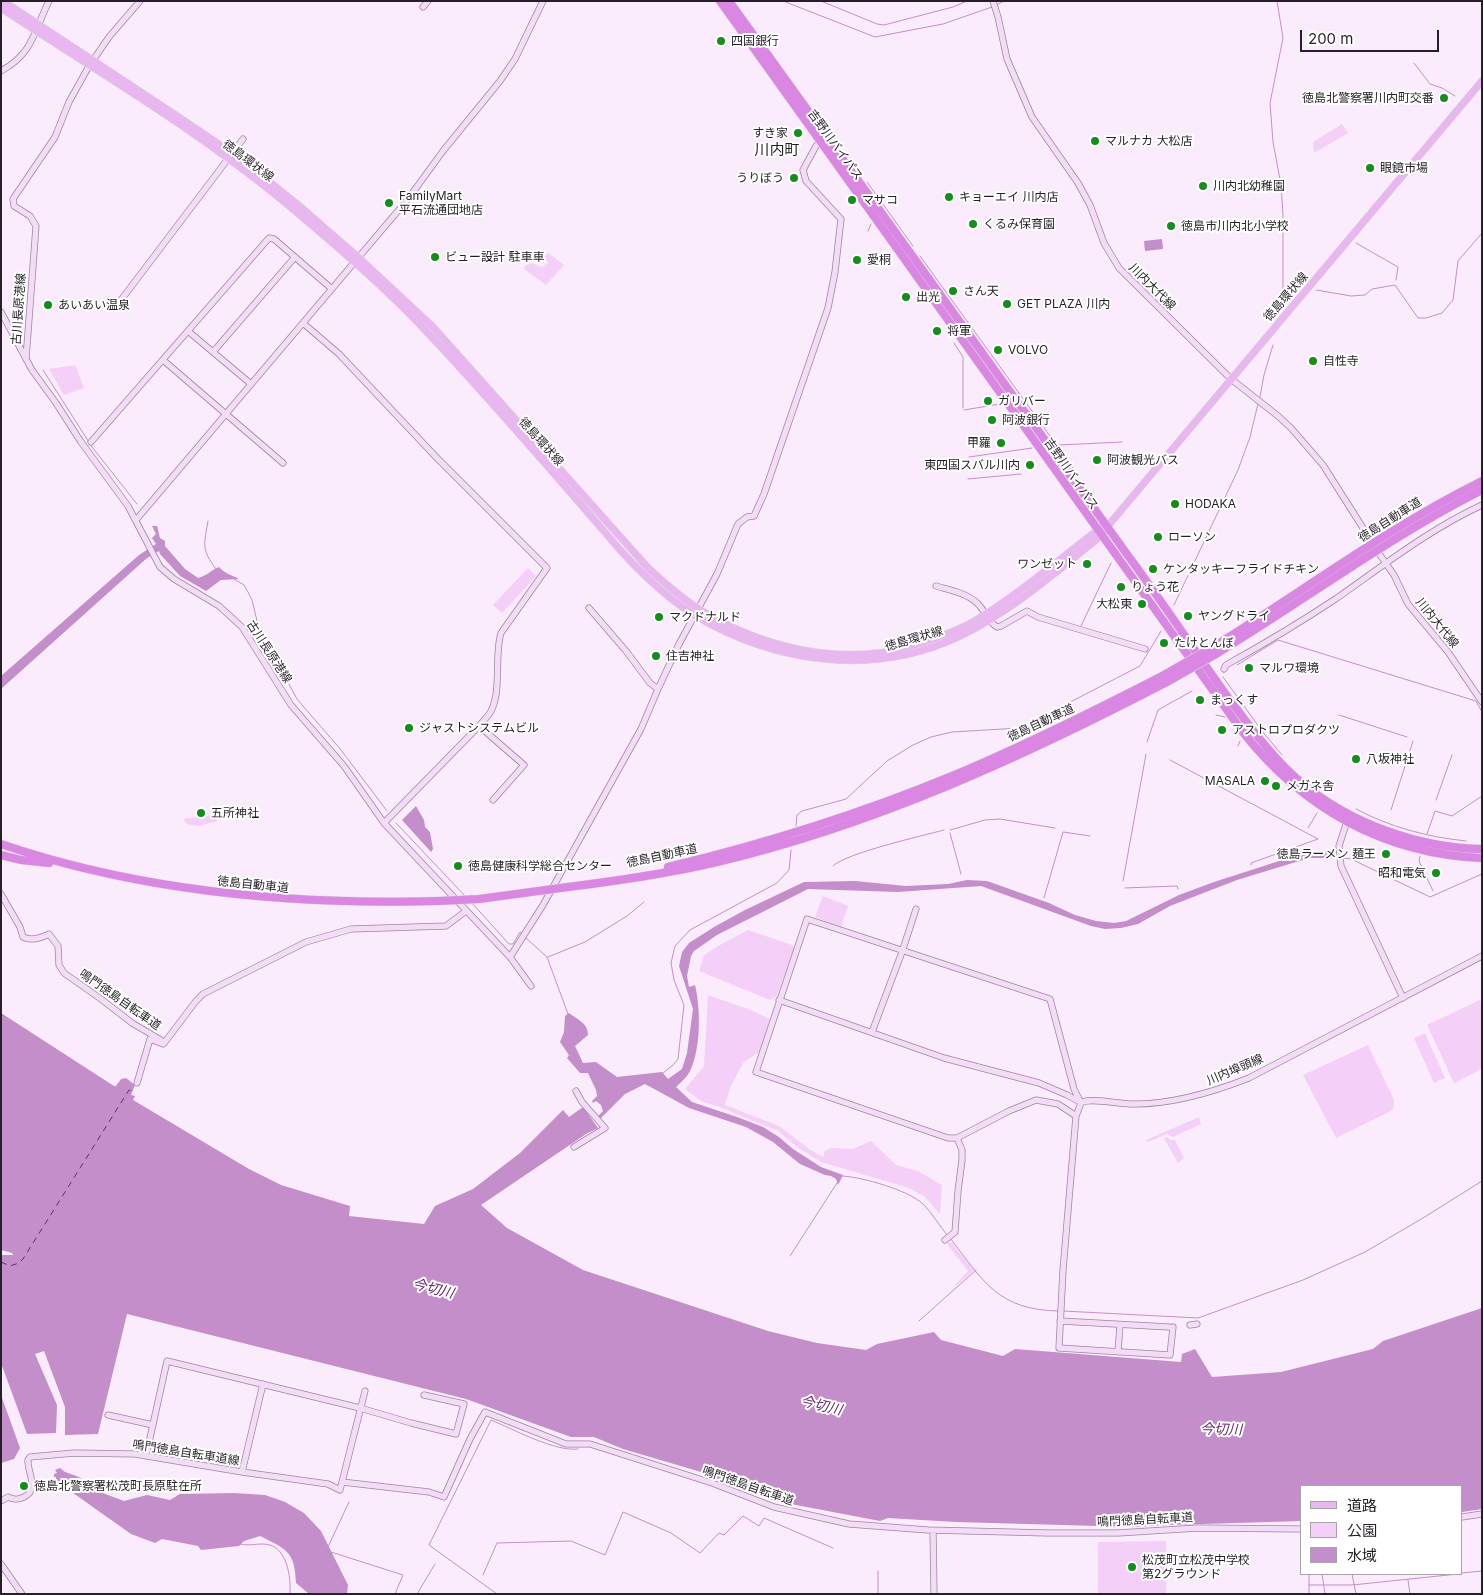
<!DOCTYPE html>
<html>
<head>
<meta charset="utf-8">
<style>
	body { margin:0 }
	#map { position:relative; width:1483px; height:1595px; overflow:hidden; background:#fbecfd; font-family:Inter,"Noto Sans JP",sans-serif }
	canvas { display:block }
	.frame { position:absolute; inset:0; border:2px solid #261f27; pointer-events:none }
	.legend { position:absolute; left:1300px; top:1485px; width:162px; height:90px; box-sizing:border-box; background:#fff; border:1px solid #a8a5a9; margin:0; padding:6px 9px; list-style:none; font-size:15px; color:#261f27 }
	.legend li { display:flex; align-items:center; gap:10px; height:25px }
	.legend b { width:25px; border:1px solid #a8a5a9 }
	.scale { position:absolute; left:1300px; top:30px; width:139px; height:22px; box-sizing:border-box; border:2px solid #261f27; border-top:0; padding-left:6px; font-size:15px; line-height:18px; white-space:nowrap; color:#261f27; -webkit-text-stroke:4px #fff; paint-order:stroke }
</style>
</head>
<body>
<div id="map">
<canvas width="1483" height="1595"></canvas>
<div class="frame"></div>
<ul class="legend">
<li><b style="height:6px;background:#e9b7ef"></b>道路</li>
<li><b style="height:14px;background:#f4cff8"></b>公園</li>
<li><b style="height:14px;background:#c38ec9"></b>水域</li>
</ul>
<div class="scale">200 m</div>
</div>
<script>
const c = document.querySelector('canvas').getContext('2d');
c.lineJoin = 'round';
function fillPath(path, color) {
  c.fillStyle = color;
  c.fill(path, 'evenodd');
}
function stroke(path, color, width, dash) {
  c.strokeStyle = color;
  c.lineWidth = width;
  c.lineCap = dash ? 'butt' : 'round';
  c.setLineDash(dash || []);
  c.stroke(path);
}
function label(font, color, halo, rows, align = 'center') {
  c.font = font + ' Inter,"Noto Sans JP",sans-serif';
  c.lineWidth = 4;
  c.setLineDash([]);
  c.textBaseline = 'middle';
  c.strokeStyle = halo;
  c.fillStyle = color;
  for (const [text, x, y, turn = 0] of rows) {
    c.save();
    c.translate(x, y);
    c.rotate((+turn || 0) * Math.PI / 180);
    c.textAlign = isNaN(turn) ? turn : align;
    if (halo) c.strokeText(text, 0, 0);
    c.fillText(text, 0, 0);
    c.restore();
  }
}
fillPath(new Path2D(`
	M1342,124L1348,133L1314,153L1313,142Z
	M548,253L564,265L546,285L524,269L525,266L531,263L541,267L548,263L543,257Z
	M75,365L84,388L64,395L49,369Z
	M528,568L536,576L502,613L493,605Z
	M211,815L218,821L199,826L187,824L183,819C193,817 201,818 211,815Z
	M823,896L848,906L841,927L815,917Z
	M748,930L792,945L794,948L777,996L770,1000L699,971L704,955L725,942Z
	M708,995L748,1009L770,1019L760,1051L743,1063L730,1088L725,1105L779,1126L809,1149L823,1157L825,1151L831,1148L853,1149L871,1141L896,1165L918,1171L942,1185L940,1214L925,1197L909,1188L821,1162L797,1147L778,1131L717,1106L702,1102L685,1089L704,1066Z
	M1480,1000L1482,1005V1069L1454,1083L1427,1025Z
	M1425,1033L1445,1078L1434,1083L1414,1038Z
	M1368,1045L1394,1100L1393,1110L1336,1138L1303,1075Z
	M1199,1117L1201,1124L1173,1137L1167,1134L1148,1142L1146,1140Z
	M1167,1137L1170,1140H1175L1184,1158L1178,1163L1164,1138Z
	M951,1242L974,1270L956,1286L955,1285L968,1271L947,1244Z
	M1166,1541V1594H1098V1542Z`), '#f4cff8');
fillPath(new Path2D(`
	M1162,239L1163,249L1145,251L1144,241Z
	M152,526H157L160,538L165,541V546L185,569L198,578C207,576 211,570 219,567C225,574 232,575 239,579L221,580L206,591L180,576L160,554L159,551L147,558L1,689V676L139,555L156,544L152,538L156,534Z
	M416,806L424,820L425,827L430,832L433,849L431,852L402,820Z
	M1320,851L1334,852L1335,858H1309L1237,880L1170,906L1138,924L1121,928L1105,929L1091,926L981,886L898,892L808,889L717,935L694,951L691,956L687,976L689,987L695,985C701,1009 701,1051 689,1073C686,1078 680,1083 676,1087L692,1102L737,1117L763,1127L779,1137L793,1149L821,1167L843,1175L838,1185L836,1179L831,1176L825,1175L800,1164L773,1142L746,1127L689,1108L645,1084L625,1094L600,1119L598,1116L603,1111L601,1105L596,1101L593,1103L592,1101L597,1096L596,1090L588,1073H580L567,1058L569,1055L560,1042L564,1032L565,1016L569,1013C578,1020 588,1023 588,1035L575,1046L583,1063L596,1062L617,1077L662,1072L668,1079L682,1069L687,1053L693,1009L679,966L682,952L689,943L714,927L745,910L804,882L855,881L906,886L948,884L967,880L987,881L1049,903L1075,915L1096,921L1114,923L1126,921L1179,895L1214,882L1304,853Z
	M1,1013L114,1086H116L121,1079L126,1078L135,1085L131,1095L135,1096L133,1100L249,1169L281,1185L350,1206L349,1216L424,1224L435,1206L473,1189L520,1153L563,1110L569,1117L583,1107L598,1128L586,1134L481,1205L507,1228L583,1270L768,1331L817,1343L866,1350L877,1344L934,1332L941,1340L1003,1356L1015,1349L1181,1362L1182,1354L1195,1349L1212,1377L1281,1372L1373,1349L1383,1341L1482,1308V1509L1462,1512V1486H1302V1521L1169,1525L1134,1527L956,1522L888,1518L880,1521L775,1501L701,1472L623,1449L594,1437H571L466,1399L127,1314L98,1434L65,1435V1407L44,1351L35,1354L57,1405L56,1433L27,1434L1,1363V1255H13L12,1253L1,1250Z
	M1,1395L20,1448L14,1459L1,1463Z
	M60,1468L65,1472L79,1477L92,1489L124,1501L147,1495L170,1500L180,1494L234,1493L265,1495L285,1502L304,1513L321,1531L348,1585L347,1594H309L296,1583C295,1551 286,1549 260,1536L244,1541L239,1546L201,1550L198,1546L162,1539L155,1543L131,1534L66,1488L56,1486V1477H54V1474L57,1473L55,1470Z`), '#c38ec9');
stroke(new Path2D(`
	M783,1L875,37L943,24L992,7
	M821,1L877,24L884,25L953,7L967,1
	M1277,1L1283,38L1270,103L1273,142L1281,185L1283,214V302
	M996,5L1004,1
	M1414,63L1430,84L1442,88L1455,96
	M867,182L913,246
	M868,231L871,224
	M1356,243L1398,267L1396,280
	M920,256L1076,472
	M1316,290L1351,296L1365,295L1372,289L1395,285L1418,318H1426L1442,313L1453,300L1458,261L1482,233
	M1284,298L1290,296L1297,288
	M954,343L963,357V408
	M43,370L92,447L137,504
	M1260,397L1264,375L1273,345
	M964,410L1000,404
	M1059,445L1122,442
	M969,457L1032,448
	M968,479L1021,474
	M208,521C204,545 201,549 216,569
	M234,579L244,585L248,592L252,600L259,629L297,699L341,750L387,811
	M1174,605L1238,470L1250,437L1258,404
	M1081,626L1111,563
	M1237,665L1278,640L1476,701L1482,712
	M1223,677L1262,731L1282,755
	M1216,715L1225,717
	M1339,715L1407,737
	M1147,742L1158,710L1192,691
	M1238,746L1240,741
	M1170,760L1318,839L1251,863V865
	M1436,800L1452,755
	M1356,809C1390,827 1427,837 1466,841
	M1391,810L1413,741
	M396,823L466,897
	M796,826L797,815L802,811L846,799L887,761L913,745L931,737L952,732L1020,728L1140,666L1161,631
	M1308,828L1317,813
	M950,830L985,820L1000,819L1055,828
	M950,833L961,874
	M1427,834L1435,811L1452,816L1482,796
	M1420,856L1419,861L1433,891
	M1343,858L1351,859L1430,897L1482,874
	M833,866C846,853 922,836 944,830
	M1123,881L1146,754
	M1125,888L1177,886L1178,889
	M1044,898L1063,832L1090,836
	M471,902L509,944H513L520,932L521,933
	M526,938L547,957L568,1014
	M548,957L585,942L627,916L644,902
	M662,1074L673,1065L678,1059L684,1005L674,980L671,963L675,946L690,930L777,883L789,870L791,850
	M842,1176C862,1177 908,1190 923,1204C932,1213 939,1225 947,1235
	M950,1238C984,1282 998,1310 1059,1311
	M790,1256L837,1183
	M1063,1311L1198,1318L1303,1280L1365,1252L1423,1218L1482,1181
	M919,1321L976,1270
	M240,1544C248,1546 255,1544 263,1544C287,1544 291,1576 290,1594
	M328,1547L349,1502
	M331,1552L403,1575L395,1594
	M1462,1573L1482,1571
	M1322,1574L1325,1594
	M1352,1574L1356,1594
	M483,1575L497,1543L571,1541L605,1555L623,1512L671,1533L700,1553L719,1533L724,1535L743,1516L759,1526L764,1518L833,1548
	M1408,1580L1410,1594
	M1309,1585H1352L1458,1574
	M417,1594L435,1564
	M497,1594L429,1545L491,1420C513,1429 555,1452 578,1449
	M878,1594V1571
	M1309,1594V1574`), '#c38ec9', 1);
stroke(new Path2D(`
	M1,1262L10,1266L19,1263L23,1259L129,1090L133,1091`), '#67286f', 1, [6, 5]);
const secondary = new Path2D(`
	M993,1L998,17L1007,59L1032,117L1078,183L1090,205L1104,243L1119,268L1231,379L1278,416L1291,428L1323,465L1370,539
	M423,7L428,1
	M1,71C33,54 34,31 49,1
	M118,304L243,139
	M1,312L32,370L56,403L81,442L128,506L160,567L174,579L219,606L242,627L291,705L344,766L384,823L510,957L531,986
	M303,323L339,354L436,457L547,568L501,633C494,656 502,690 491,711C488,717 483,721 479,726L384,823
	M188,331L251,384
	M213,352L295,257
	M26,359L36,226L30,216L14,206L13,199L55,137L69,102L89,66L109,37L140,1
	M163,360L283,463
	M91,442L269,238L274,239L332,289
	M136,520L408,199L443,151L500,81L515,59L543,1
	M1380,555L1394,575L1408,604L1448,652L1482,702
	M936,586C949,590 967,593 977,603C985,610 987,621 997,627L1001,626L1027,611L1038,617L1145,649
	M589,608L626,651L650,683L658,689
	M1224,669L1226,665C1264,644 1301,622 1337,598C1384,565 1430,529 1482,505
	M479,726L524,765L493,800
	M1348,818L1339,846L1341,866L1403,998
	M1,894L20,927L23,937C31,941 41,938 49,934L58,946L59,965L64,973L101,999L132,1023L161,1040
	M510,957L543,905L641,729L658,689L679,644L717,574L738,524L747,517L754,516L764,494L828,308L835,272L841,219L806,181L803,170L816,146L820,142
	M779,1000L944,1058L1039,1083L1067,1095L1080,1102
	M872,1032L902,952L916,909
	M137,1083L150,1039L163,1044L165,1042L196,1001L203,994L306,942L351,929L446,926L466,911
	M1076,1116L1058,1104L1036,1100L1009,1111L957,1138H948L756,1072L807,919L1050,999L1074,1089L1081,1103
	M574,1147L605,1128L582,1102L576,1091
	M945,1240L955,1232L958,1191L962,1160V1150L957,1138
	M1060,1321L1169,1327
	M1190,1325L1197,1324
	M1173,1327L1170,1355L1059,1348L1063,1270L1076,1116L1081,1103C1088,1097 1119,1104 1130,1104C1171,1105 1211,1093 1249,1078L1482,956
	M1118,1352L1120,1325
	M108,1415L153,1425
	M146,1456L167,1361L360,1408L411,1423L456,1434L464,1404L424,1395
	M242,1472L263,1384
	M342,1482L429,1492L444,1497L470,1439L485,1412L566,1444H590L712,1483L774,1507L849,1524L928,1530L1048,1533H1118L1198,1528L1302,1529
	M1,1501L8,1497C14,1500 18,1500 24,1497C40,1490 27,1472 28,1460L30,1457L74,1453L135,1454L242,1472L328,1484L340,1490L365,1391
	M1462,1517L1482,1514
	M933,1530L934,1594
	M1,1564L22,1594`);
const primary = new Path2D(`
	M3,1L180,118L242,160L297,204L359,258L433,327L649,569C665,583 681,598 699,609C751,642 818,661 880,653C893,651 907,647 920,643C938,637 956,632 973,622C1017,596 1057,561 1098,530L1102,528
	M1,8C100,73 203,133 293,209C339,248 387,289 428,333C495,404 558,478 622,552C644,576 668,599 696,616C776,663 874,677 960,636C1012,611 1057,571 1102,535L1107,527L1482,81`);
const highway = new Path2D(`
	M720,1L1242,731C1302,808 1384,854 1482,858
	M729,1C862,187 995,373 1129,557C1163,603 1194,650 1227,696C1250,727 1273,759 1303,784C1352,824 1419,848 1482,849
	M1213,647C1302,592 1387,528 1482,481
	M1216,654C1305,600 1389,537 1482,490
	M1,844C142,892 291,905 439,901
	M1,855L21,860L49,863
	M668,867C764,844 860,814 952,776C1024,746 1094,711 1164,675
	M568,887C616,881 665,874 713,863C872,826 1023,757 1167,682`);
stroke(secondary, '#99889b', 7);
stroke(primary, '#dcdbdc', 8);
stroke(highway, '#dcdbdc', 9);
stroke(secondary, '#f4dbf7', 5.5);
stroke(primary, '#e9b7ef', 7);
stroke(highway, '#da87e4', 8);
const highwayBridge = new Path2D(`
	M1164,675L1213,647
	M1167,682L1216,654
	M439,901L479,899L568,887`);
stroke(highwayBridge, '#dcdbdc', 9, []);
stroke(highwayBridge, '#da87e4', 8);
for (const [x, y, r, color] of [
	[721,41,5,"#148e1a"],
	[1444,98,5,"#148e1a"],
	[798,133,5,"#148e1a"],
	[1095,141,5,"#148e1a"],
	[1370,168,5,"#148e1a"],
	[794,178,5,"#148e1a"],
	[1203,186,5,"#148e1a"],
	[949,197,5,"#148e1a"],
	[852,200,5,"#148e1a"],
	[389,203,5,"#148e1a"],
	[973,224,5,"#148e1a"],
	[1171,226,5,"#148e1a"],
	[435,257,5,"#148e1a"],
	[857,260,5,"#148e1a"],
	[953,291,5,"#148e1a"],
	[906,297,5,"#148e1a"],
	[1007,304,5,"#148e1a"],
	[48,305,5,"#148e1a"],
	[937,331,5,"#148e1a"],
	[998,350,5,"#148e1a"],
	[1313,361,5,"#148e1a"],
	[988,401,5,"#148e1a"],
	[992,420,5,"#148e1a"],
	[1001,443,5,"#148e1a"],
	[1097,460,5,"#148e1a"],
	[1030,465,5,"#148e1a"],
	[1175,504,5,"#148e1a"],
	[1158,537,5,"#148e1a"],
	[1087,564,5,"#148e1a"],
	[1153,569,5,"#148e1a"],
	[1121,587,5,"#148e1a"],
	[1142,604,5,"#148e1a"],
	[1188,616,5,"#148e1a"],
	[659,617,5,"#148e1a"],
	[1164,643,5,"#148e1a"],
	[656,656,5,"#148e1a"],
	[1249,668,5,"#148e1a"],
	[1200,700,5,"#148e1a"],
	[409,728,5,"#148e1a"],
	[1222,730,5,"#148e1a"],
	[1356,759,5,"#148e1a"],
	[1265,781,5,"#148e1a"],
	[1276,786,5,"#148e1a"],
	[201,813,5,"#148e1a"],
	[1386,854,5,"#148e1a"],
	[458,866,5,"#148e1a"],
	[1436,873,5,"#148e1a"],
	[24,1486,5,"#148e1a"],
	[1132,1567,5,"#148e1a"]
]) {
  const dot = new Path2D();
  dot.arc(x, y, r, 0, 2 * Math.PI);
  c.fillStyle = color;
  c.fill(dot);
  stroke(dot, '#fff', 2);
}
label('12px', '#261f27', '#fff', [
	["四国銀行",731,41],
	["徳島北警察署川内町交番",1434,98,"right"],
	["すき家",788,133,"right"],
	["マルナカ 大松店",1105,141],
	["眼鏡市場",1380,168],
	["うりぼう",784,178,"right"],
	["川内北幼稚園",1213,186],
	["FamilyMart",399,196],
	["平石流通団地店",399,210],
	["キョーエイ 川内店",959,197],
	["マサコ",862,200],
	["くるみ保育園",983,224],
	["徳島市川内北小学校",1181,226],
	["ビュー設計 駐車車",445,257],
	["愛桐",867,260],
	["さん天",963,291],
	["出光",916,297],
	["GET PLAZA 川内",1017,304],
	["あいあい温泉",58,305],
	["将軍",947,331],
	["VOLVO",1008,350],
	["自性寺",1323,361],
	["ガリバー",998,401],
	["阿波銀行",1002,420],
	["甲羅",991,443,"right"],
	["阿波観光バス",1107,460],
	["東四国スバル川内",1020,465,"right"],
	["HODAKA",1185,504],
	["ローソン",1168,537],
	["ワンゼット",1077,564,"right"],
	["ケンタッキーフライドチキン",1163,569],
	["りょう花",1131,587],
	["大松東",1132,604,"right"],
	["ヤングドライ",1198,616],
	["マクドナルド",669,617],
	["たけとんぼ",1174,643],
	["住吉神社",666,656],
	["マルワ環境",1259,668],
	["まっくす",1210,700],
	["ジャストシステムビル",419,728],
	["アストロプロダクツ",1232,730],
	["八坂神社",1366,759],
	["MASALA",1255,781,"right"],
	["メガネ舎",1286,786],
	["五所神社",211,813],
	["徳島ラーメン 麺王",1376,854,"right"],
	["徳島健康科学総合センター",468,866],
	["昭和電気",1426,873,"right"],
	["徳島北警察署松茂町長原駐在所",34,1486],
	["松茂町立松茂中学校",1142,1560],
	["第2グラウンド",1142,1574]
], 'left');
label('12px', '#261f27', '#fff', [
	["吉野川バイパス",835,145,54],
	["徳島環状線",248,161,37],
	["川内大代線",1152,287,45],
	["徳島環状線",1286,297,-49],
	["古川長原港線",19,309,-86],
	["徳島環状線",541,442,48],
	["吉野川バイパス",1071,474,55],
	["徳島自動車道",1390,520,-32],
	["川内大代線",1437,623,51],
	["徳島環状線",914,639,-16],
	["古川長原港線",269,652,57],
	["徳島自動車道",1041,723,-25],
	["徳島自動車道",662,856,-12],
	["徳島自動車道",253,885,6],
	["鳴門徳島自転車道",120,1000,35],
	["川内埠頭線",1235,1070,-23],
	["鳴門徳島自転車道線",186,1453,9],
	["鳴門徳島自転車道",748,1486,19],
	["鳴門徳島自転車道",1145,1520,-3]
]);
label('italic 14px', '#67286f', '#fff', [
	["今切川",433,1289,14],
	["今切川",821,1406,13],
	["今切川",1221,1430,1]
]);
label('15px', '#261f27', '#fff', [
	["川内町",777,150]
]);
</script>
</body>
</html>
